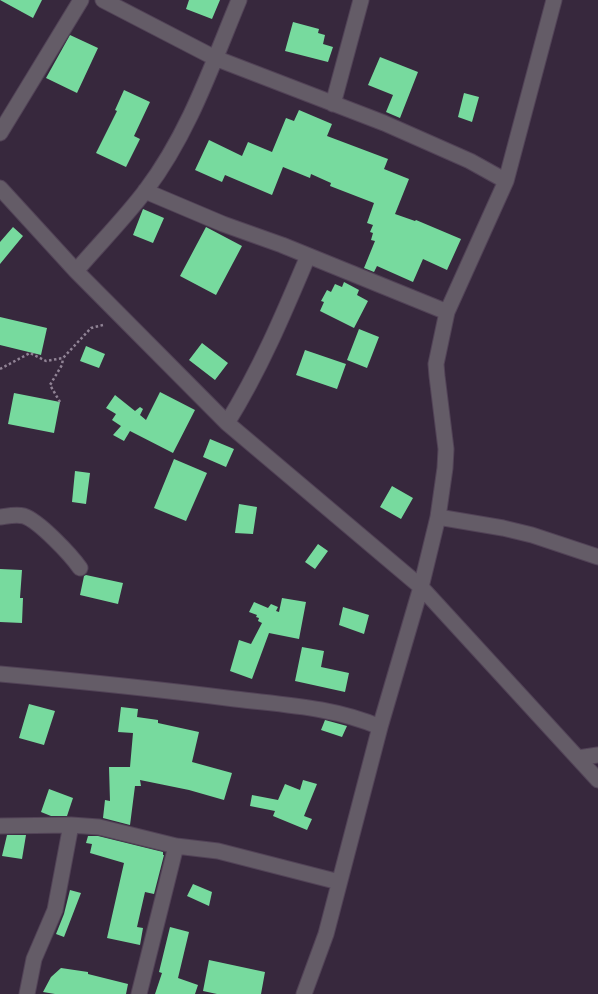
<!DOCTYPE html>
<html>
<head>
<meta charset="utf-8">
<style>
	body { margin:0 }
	canvas { display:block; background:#37283d }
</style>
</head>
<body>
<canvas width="598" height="994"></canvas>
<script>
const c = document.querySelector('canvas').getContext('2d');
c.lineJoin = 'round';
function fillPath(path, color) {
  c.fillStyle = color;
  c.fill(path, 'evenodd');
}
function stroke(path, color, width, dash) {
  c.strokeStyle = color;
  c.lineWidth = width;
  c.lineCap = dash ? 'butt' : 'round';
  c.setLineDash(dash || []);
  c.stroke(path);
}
fillPath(new Path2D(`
	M0,0H42L33,18Z
	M189,0H220L212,19L186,9Z
	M293,22L319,29L318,33L325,35L323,44L333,47L328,62L285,51Z
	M70,35L98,48L77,93L46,78Z
	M380,57L418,72L400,118L386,112L393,95L368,85Z
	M124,90L150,102L134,136L140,139L126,167L96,153L117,111L115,110Z
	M464,93L479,97L472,122L458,117Z
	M299,110L332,124L327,136L388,159L384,169L409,179L395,214L415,221L416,220L461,239L447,270L423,259L413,282L377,266L374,272L364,268L375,241L371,240L373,233L370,232L373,225L367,223L374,203L330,186L331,183L311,174L310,178L283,167L272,195L225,175L222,182L195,170L209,140L242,156L248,142L272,152L286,118L294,121Z
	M143,209L164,218L153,243L133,235Z
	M13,227L23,236L0,264V242Z
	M206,227L242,246L216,295L180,276Z
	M344,282L359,290L357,295L368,301L354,328L320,311L324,302L321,301L327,290L331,292L335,284L342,287Z
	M0,317L47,328L41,355L0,345Z
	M359,329L379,337L367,368L347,360Z
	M202,343L228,363L215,380L189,360Z
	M86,346L105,354L99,368L80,361Z
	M305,350L346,364L337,389L296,375Z
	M160,392L195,410L173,453L130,431L124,441L113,435L121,426L112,420L116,414L106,408L115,395L135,411L140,407L143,409L140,415L146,420Z
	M14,393L60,402L54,433L8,424Z
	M210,439L234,449L226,467L203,457Z
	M174,459L207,473L186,521L154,508Z
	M75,471L90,473L86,504L72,502Z
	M392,486L413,498L401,519L380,507Z
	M239,504L257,507L253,534L235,533Z
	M318,544L328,551L315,569L305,562Z
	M0,569L22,570L20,598H23L22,623L0,622Z
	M86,575L123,583L118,604L80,595L84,576Z
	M282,598L306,602L299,639L269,633L252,679L230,671L239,640L251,644L262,623L258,621L259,618L256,617L257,615L249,612L254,602L268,608L271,604L278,607L276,611L279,612Z
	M343,607L369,615L364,634L339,625Z
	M302,647L324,651L321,667L349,673L345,692L295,681Z
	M29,704L55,711L44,745L19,738Z
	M121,707L138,709L137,717L158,720V723L199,732L192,762L232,773L224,800L189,790L140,780L141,786H135L130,825L103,818L105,800L110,801L109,767H130L133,733L118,732Z
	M325,720L347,726L342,737L321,730Z
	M303,780L317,784L304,816L312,819L307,830L273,816L275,811L250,806L252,795L278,800L285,784L300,790Z
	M49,789L73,798L67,816H51L41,812Z
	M7,835H26L22,859L2,856Z
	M88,836H98L163,852V855H164L154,894L145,892L137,927L143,928L140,945L107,938L124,863L90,853L92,844L86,843Z
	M193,884L212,892L209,906L187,896Z
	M70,890L81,893L64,937L56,934L64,914Z
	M170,927L189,932L178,978L198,985L195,994H155L162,973L159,972Z
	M209,960L265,972L261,994H217L203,991Z
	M61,968L88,972V974L128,984L126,994H55L43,992L51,977Z`), '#77da9e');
const minor = new Path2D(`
	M103,0L215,58L384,123L470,161L506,181L447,312L436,364L437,376L446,449L445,468L438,517L421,587L380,727L326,934L304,994
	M333,104L361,0
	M0,133L81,0
	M506,181L554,0
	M0,188L76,271L227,423L421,587L598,780
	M145,191L223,224L282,245L447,312
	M76,271C99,244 125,218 146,190C189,133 212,65 239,0
	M227,423C260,370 284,313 308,256
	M0,517C8,516 16,514 24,516C39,521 71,555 80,568
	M438,517L503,528L532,535L598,557
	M0,674C78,681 157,689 235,699C285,705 333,707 380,727
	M578,758L598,755
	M0,826L71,825L99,827L176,846L218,851L339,882
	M27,994L34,959L55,910L71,825
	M139,994L176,846`);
stroke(minor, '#524357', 17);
stroke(new Path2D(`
	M0,369L30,353L46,361L63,358L91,328L103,325
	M60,402L50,385L62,365L63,358`), '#908395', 2.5, [2.5, 2.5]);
stroke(minor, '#645c67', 15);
</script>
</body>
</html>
